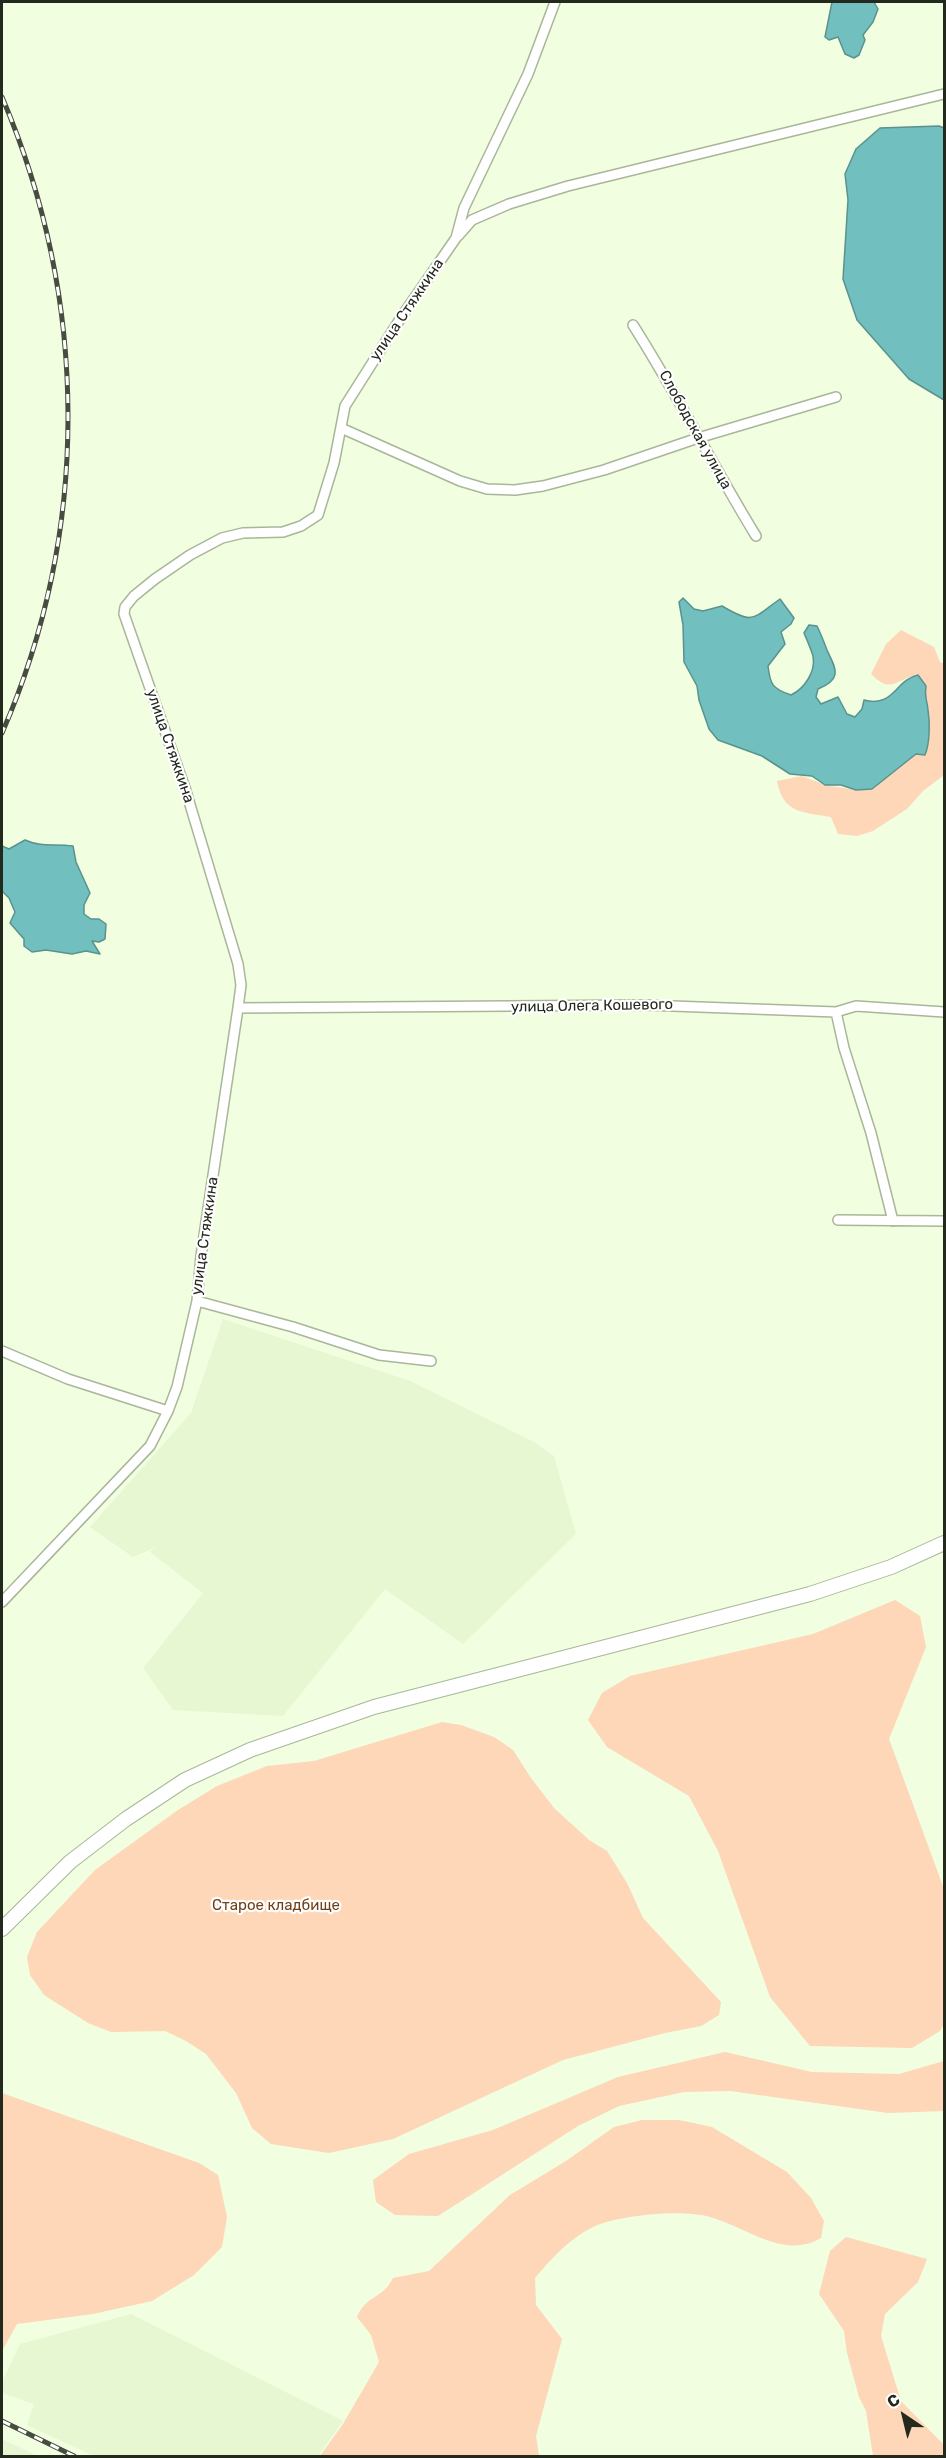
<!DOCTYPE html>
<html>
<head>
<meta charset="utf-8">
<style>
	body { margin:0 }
	#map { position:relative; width:946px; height:2458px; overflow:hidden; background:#f1fee0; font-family:Rubik,sans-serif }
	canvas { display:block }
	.frame { position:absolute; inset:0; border:3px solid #24291d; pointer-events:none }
	.north { position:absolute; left:874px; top:2386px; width:60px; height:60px; -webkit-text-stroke:4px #fff; paint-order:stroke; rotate:325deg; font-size:16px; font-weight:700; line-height:24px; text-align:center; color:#24291d }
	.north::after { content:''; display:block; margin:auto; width:21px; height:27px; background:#24291d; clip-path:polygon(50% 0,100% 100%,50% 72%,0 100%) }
</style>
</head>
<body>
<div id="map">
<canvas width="946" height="2458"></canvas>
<div class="frame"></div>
<div class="north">С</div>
</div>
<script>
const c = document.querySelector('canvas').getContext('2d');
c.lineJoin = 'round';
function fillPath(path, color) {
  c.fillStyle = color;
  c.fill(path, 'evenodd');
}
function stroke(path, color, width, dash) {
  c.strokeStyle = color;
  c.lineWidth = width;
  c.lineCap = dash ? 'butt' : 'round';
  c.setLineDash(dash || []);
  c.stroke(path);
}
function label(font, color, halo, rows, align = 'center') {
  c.font = font + ' Rubik,sans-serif';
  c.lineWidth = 4.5;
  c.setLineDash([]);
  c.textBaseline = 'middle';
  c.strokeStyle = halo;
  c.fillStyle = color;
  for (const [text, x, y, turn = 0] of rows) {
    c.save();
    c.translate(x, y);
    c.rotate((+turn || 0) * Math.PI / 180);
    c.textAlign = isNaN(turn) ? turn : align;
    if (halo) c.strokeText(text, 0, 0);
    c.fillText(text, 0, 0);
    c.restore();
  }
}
fillPath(new Path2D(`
	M223,1319L410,1381L534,1442L554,1456L576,1534L463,1644L385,1589L283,1716L173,1710L143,1668L203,1593L150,1552L156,1547L133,1557L90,1527L191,1413Z
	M131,2314L343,2421L318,2456H94L27,2425L34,2404L2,2393V2382L20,2344Z
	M2,2439L38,2456H2Z`), '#e7f7d1');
fillPath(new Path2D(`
	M901,630L934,647L940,662L944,664V775L923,791L907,809L873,831L857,836L838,834L831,817C803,812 783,814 777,781L802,776L825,785L856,790L872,789L916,754L928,748L924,699L917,675C895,679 892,695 871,674L886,644Z
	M895,1600L920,1616L926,1647L889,1739L944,1889V2024L940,2031L912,2048L810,2046L770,1997L718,1851L689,1796L607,1747L588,1720L602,1693L630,1676L813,1634Z
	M442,1722L461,1725L494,1737L513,1750L531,1778L554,1808L589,1840L607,1851L627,1883L643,1918L721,2002L719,2015L701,2026L665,2033L563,2060L393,2139L329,2153L271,2144L252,2128L236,2093L206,2054L186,2041L165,2031L111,2032L88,2023L44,1995L30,1975L27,1957L37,1932L95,1870L178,1810L217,1786L267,1766L314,1761Z
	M725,2052L812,2072L899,2074L944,2061V2111L888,2113L730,2091L684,2092L619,2106L578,2126L438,2216L395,2215L376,2202L373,2180L409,2154L493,2130L618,2077Z
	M2,2093L199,2163L218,2175L227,2217L222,2247L194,2275L152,2301L93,2314L17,2324L2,2351Z
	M642,2120H679L712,2127L787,2172L811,2198L824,2221L821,2238C783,2260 747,2227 710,2217C682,2209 619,2215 593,2227C570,2238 551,2259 535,2278L536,2305L562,2339L536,2436L539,2456H320L343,2424L379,2362L371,2335L357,2317C367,2294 382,2300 393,2278L429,2271L510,2195L566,2161L614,2127Z
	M846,2237L927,2259L918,2282L885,2314L881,2336L901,2401L944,2445V2456H873L866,2411L859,2397L847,2353L844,2331L819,2294L830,2251Z`), '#fed6b8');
const water = new Path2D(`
	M832,2H874L878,9L873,22L863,35L865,40L859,55L854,58L845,54L838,37L829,40L825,37Z
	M939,126L944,128V400L909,379L857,320L843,279L848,200L845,174L856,149L880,128Z
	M683,598L694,609L703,611L722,606C754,625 752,619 780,599L794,618L791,624L781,632L785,644L768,666C770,685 773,689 791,695C804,689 816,672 813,656C811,649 807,640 804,633L809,625L817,626C821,634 824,642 827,650C835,668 844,678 818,689L816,697L821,704L838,697L847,714L855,717L862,709L864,700C894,708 895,680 918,675L926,686C924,699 927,698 928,710C930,722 930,743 925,755L916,754L872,789L856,790L841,785H825L812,776L790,774L762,756L718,740L709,729L699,700L697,686L684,662L683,625L679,602Z
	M25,840C43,848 54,843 73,846L76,862L90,893L84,905V914L91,919H99L106,924L105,939L99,942L92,941L100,954L86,951L72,954L46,950L32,952L24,946V939L10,923L15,912L9,898L2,891V846L9,849Z`);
fillPath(water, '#71bfbe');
stroke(water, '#5a928e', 1.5);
const minor = new Path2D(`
	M458,236L472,220L509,204L568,186L944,94
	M633,325C677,394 713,466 756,536
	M341,428L460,481L487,489L515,490L543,486L604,470L698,438L836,397
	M238,1008L645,1005L836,1012L856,1006L944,1012
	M836,1012L844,1048L871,1133L893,1221
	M838,1220L944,1221
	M197,1301L293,1327L379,1355L431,1361
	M2,1351L68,1379L168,1411
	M2,1602L150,1446L168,1411L177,1387L197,1301L201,1256L238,1008L241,985L238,964L185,788L124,614L125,607L134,596L155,579L190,555L222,538L243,533L283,532L301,526L318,515L334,463L345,406L402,316L456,238L464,208L528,74L555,2`);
const primary = new Path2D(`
	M2,1929L70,1862L126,1819L185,1780L250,1750L374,1707L810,1594L891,1567L944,1543`);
stroke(minor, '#a9b699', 12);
stroke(primary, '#a9b699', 16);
stroke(minor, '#fff', 9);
stroke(primary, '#fff', 14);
const rail = new Path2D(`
	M2,97C89,301 91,529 2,733
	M2,2421L74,2456`);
stroke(rail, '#474d3e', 5);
stroke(rail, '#fff', 3, [9]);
label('15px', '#24291d', '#fff', [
	["улица Стяжкина",407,310,-56],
	["Слободская улица",695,430,61],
	["улица Стяжкина",170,746,71],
	["улица Олега Кошевого",592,1006,-1],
	["улица Стяжкина",205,1236,-82]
]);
label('15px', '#6f3f16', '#fff', [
	["Старое кладбище",276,1906]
]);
</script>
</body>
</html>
